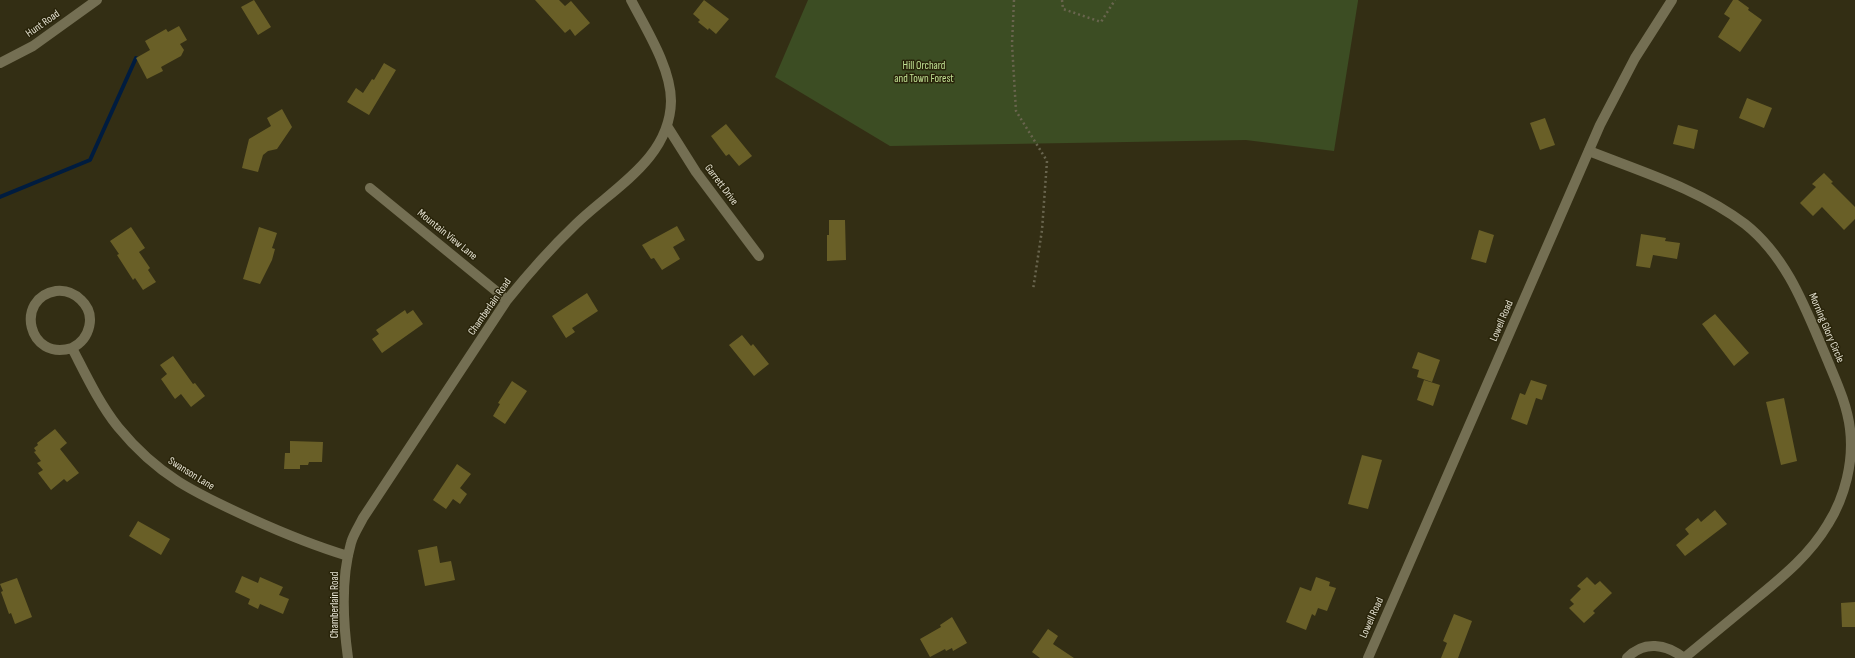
<!DOCTYPE html>
<html>
<head>
<meta charset="utf-8">
<style>
	body { margin:0 }
	canvas { display:block; background:#332e14 }
</style>
</head>
<body>
<canvas width="1855" height="658"></canvas>
<script>
const c = document.querySelector('canvas').getContext('2d');
c.lineJoin = 'round';
function fillPath(path, color) {
  c.fillStyle = color;
  c.fill(path, 'evenodd');
}
function stroke(path, color, width, dash) {
  c.strokeStyle = color;
  c.lineWidth = width;
  c.lineCap = dash ? 'butt' : 'round';
  c.setLineDash(dash || []);
  c.stroke(path);
}
function label(font, color, halo, rows, align = 'center') {
  c.font = font + ' "Sofia Sans Condensed",sans-serif';
  c.lineWidth = 3;
  c.setLineDash([]);
  c.textBaseline = 'middle';
  c.strokeStyle = halo;
  c.fillStyle = color;
  for (const [text, x, y, turn = 0] of rows) {
    c.save();
    c.translate(x, y);
    c.rotate((+turn || 0) * Math.PI / 180);
    c.textAlign = isNaN(turn) ? turn : align;
    if (halo) c.strokeText(text, 0, 0);
    c.fillText(text, 0, 0);
    c.restore();
  }
}
fillPath(new Path2D(`
	M808,0H1358V1L1334,151L1246,140L890,146L775,77Z`), '#3c4d23');
stroke(new Path2D(`
	M0,197L90,160L136,58`), '#001c3f', 4);
fillPath(new Path2D(`
	M254,0L271,27L258,35L241,7Z
	M535,0H559L565,6L571,1L590,23L575,36L570,29L565,33Z
	M704,0L729,19L716,34L709,28L708,30L698,22L700,20L693,14Z
	M1733,0H1738L1749,8L1748,10L1762,20L1740,52L1718,37L1730,18L1724,14Z
	M179,26L187,40L180,44L184,50L181,56L161,67L163,71L147,79L136,58L150,50L145,41L166,29L168,32Z
	M384,63L396,70L369,115L347,102L356,88L363,93L372,79L374,80Z
	M1747,98L1772,108L1764,128L1739,118Z
	M282,109L292,127L277,149L268,151L263,155L258,172L242,168L249,139L271,126L267,118Z
	M1545,118L1555,145L1540,150L1530,123Z
	M726,124L752,156L739,166L729,154L726,156L711,136Z
	M1678,125L1698,130L1694,149L1673,144Z
	M1824,173L1833,182L1831,183L1855,207V219L1844,230L1822,207L1813,216L1800,203L1816,187L1812,184Z
	M829,220H845L846,260L827,261V235H829Z
	M677,226L685,240L673,247L680,259L662,270L654,258L651,259L642,245Z
	M131,227L145,248L139,252L150,268L148,270L156,282L143,290L135,278L133,280L117,255L119,254L110,241Z
	M259,227L277,233L272,248L275,249L272,260L260,284L243,279Z
	M1479,230L1494,235L1486,263L1471,259Z
	M1641,234L1666,238L1665,241L1680,243L1677,259L1653,255L1650,268L1636,266Z
	M587,293L598,311L572,328L575,332L566,338L552,316Z
	M405,310L407,314L413,310L423,324L382,353L372,339L379,334L376,330Z
	M1715,314L1749,353L1734,366L1702,324Z
	M742,335L751,346L753,344L769,364L754,376L729,345Z
	M1418,352L1440,360L1432,382L1417,377L1419,370L1412,368Z
	M173,356L193,384L195,383L205,396L191,407L181,394L175,399L161,379L167,374L160,365Z
	M1424,380L1440,385L1433,406L1417,400Z
	M1531,380L1547,385L1542,400L1536,398L1527,425L1511,419L1520,393L1525,395Z
	M512,381L527,391L505,424L493,416L500,404L498,403Z
	M1784,398L1797,461L1781,465L1766,402Z
	M55,429L67,443L60,449L79,473L67,482L64,479L51,490L38,473L43,470L37,463L41,461L34,452L36,451L34,448L38,445L37,443Z
	M290,441L323,442L322,462H309L308,465H300V469H284L285,453H290Z
	M1362,455L1382,460L1368,509L1348,504Z
	M457,464L471,474L460,488L467,494L460,504L453,499L446,509L433,500Z
	M1715,510L1727,524L1685,556L1676,545L1689,534L1685,529L1698,518L1701,522Z
	M138,521L170,539L161,555L129,536Z
	M437,546L440,563L451,561L455,580L425,586L418,550Z
	M242,576L258,583L260,577L283,587L279,595L289,599L283,614L260,604L258,609L248,604L250,599L235,592Z
	M1316,577L1330,582L1329,586L1336,588L1327,611L1318,608L1315,616L1312,614L1306,630L1286,622L1300,587L1311,591Z
	M1587,577L1595,585L1600,581L1612,593L1593,611L1595,613L1584,623L1569,608L1574,604L1570,600L1581,589L1577,586Z
	M17,578L32,617L15,624L11,613L9,614L1,592L3,591L0,584Z
	M1855,602V627H1842L1841,603Z
	M1454,614L1472,621L1458,658H1441L1447,643L1443,641Z
	M952,617L967,643L953,651L952,648L946,651L945,649L930,657L920,639L941,627L940,625Z
	M1048,629L1058,636L1053,644L1074,658H1040L1032,652Z`), '#695f27');
stroke(new Path2D(`
	M1014,0L1012,44L1016,111L1047,161L1042,230L1033,290
	M1062,0L1063,9L1101,22L1115,0`), '#69654e', 2.5, [2, 3]);
stroke(new Path2D(`
	M0,63L33,46L97,0
	M667,126L696,172L759,256
	M1589,151C1642,172 1699,189 1745,224C1788,258 1806,310 1827,359C1836,381 1847,404 1850,429C1854,461 1845,497 1828,524C1809,556 1781,578 1752,602C1730,620 1707,639 1684,658
	M370,188L507,300
	M72,348C28,362 14,298 56,291C65,290 74,293 81,300C97,315 90,339 72,348C86,375 99,403 118,427C158,476 195,493 252,519C283,533 315,546 348,556
	M348,658C343,622 341,578 351,543C353,535 359,526 363,518L507,300C528,274 550,249 574,226C611,189 670,160 671,101C671,68 646,29 631,0
	M1627,658C1644,640 1666,644 1684,658`), '#746f53', 10);
stroke(new Path2D(`
	M1368,658L1600,125L1635,58L1672,0`), '#746f53', 10);
label('11px', '#e4e1d1', '#29240a', [
	["Hunt Road",43,24,-35],
	["Garrett Drive",721,185,53],
	["Mountain View Lane",447,235,39],
	["Chamberlain Road",490,307,-55],
	["Lowell Road",1502,321,-67],
	["Morning Glory Circle",1826,328,67],
	["Swanson Lane",191,474,32],
	["Chamberlain Road",335,605,-90],
	["Lowell Road",1372,618,-66]
]);
label('11px', '#c0e093', '#29240a', [
	["Hill Orchard",924,66],
	["and Town Forest",924,79]
]);
</script>
</body>
</html>
